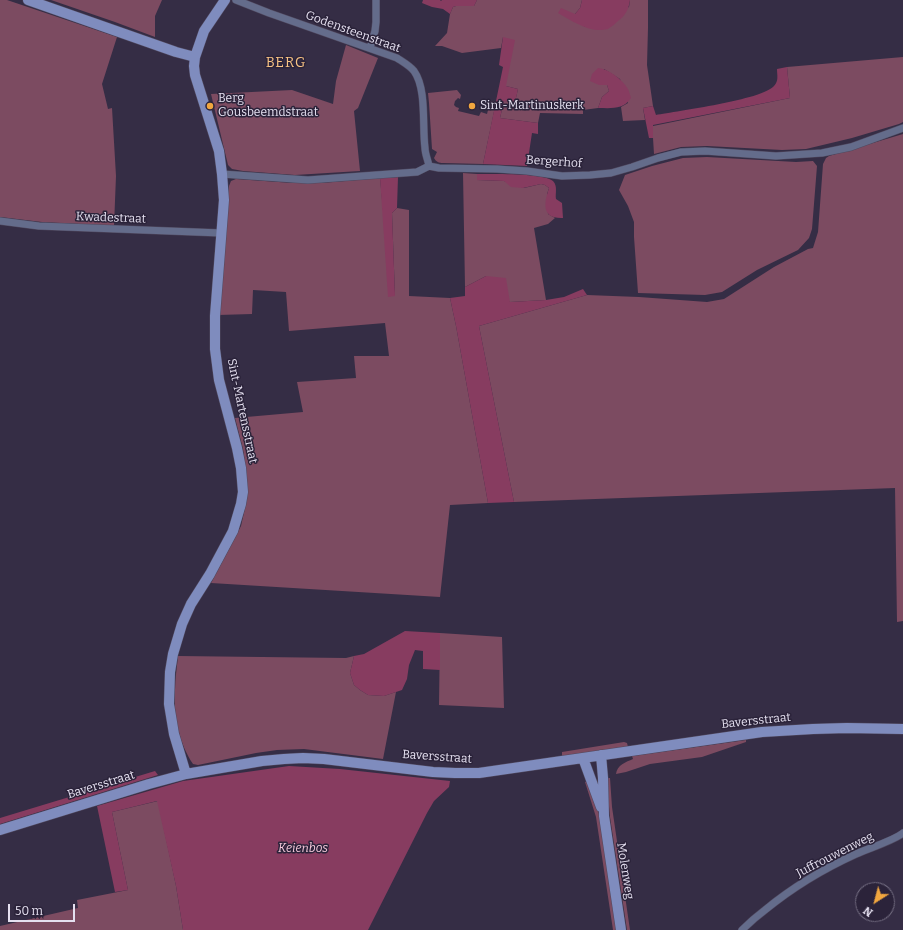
<!DOCTYPE html>
<html>
<head>
<meta charset="utf-8">
<style>
	body { margin:0 }
	#map { position:relative; width:903px; height:930px; overflow:hidden; background:#352d45; font-family:Bitter,serif }
	canvas { display:block }
	.north { position:absolute; left:855px; top:882px; width:40px; height:40px; box-sizing:border-box; background:#2b233a; border:1px solid #756f83; border-radius:50%; rotate:216deg; font-size:11px; font-weight:700; line-height:16px; text-align:center; color:#e5e0f0 }
	.north::after { content:''; display:block; margin:auto; width:14px; height:18px; background:#f1a63f; clip-path:polygon(50% 0,100% 100%,50% 72%,0 100%) }
	.scale { position:absolute; left:8px; top:904px; width:67px; height:18px; box-sizing:border-box; border:2px solid #e5e0f0; border-top:0; padding-left:5px; font-size:12px; line-height:14px; white-space:nowrap; color:#e5e0f0; -webkit-text-stroke:3px #2b233a; paint-order:stroke }
</style>
</head>
<body>
<div id="map">
<canvas width="903" height="930"></canvas>
<div class="north">N</div>
<div class="scale">50 m</div>
</div>
<script>
const c = document.querySelector('canvas').getContext('2d');
c.lineJoin = 'round';
function fillPath(path, color) {
  c.fillStyle = color;
  c.fill(path, 'evenodd');
}
function stroke(path, color, width, dash) {
  c.strokeStyle = color;
  c.lineWidth = width;
  c.lineCap = dash ? 'butt' : 'round';
  c.setLineDash(dash || []);
  c.stroke(path);
}
function label(font, color, halo, rows, align = 'center') {
  c.font = font + ' Bitter,serif';
  c.lineWidth = 3;
  c.setLineDash([]);
  c.textBaseline = 'middle';
  c.strokeStyle = halo;
  c.fillStyle = color;
  for (const [text, x, y, turn = 0] of rows) {
    c.save();
    c.translate(x, y);
    c.rotate((+turn || 0) * Math.PI / 180);
    c.textAlign = isNaN(turn) ? turn : align;
    if (halo) c.strokeText(text, 0, 0);
    c.fillText(text, 0, 0);
    c.restore();
  }
}
fillPath(new Path2D(`
	M0,0H7L117,37L102,84L108,109L112,108L116,176L114,226L42,222L0,217Z
	M51,0H162L155,16V37L115,22Z
	M477,0H582L580,8L575,14L585,27L629,7L630,0H648V28L647,65L653,106L643,108L645,120L623,121L621,107L628,103L620,79L604,69L599,85H607L609,91L602,97L598,108L583,110V114L540,113L538,123L500,118L504,101L515,102L518,89L506,86L503,37L501,48L462,53L442,46H435L447,33L450,14L453,7L456,6H474Z
	M346,45L378,58L358,108L354,111L360,171L295,175L243,171L232,169L228,165L211,94L292,90L333,104L336,81Z
	M903,57V122L899,124L852,138L806,149L782,150L707,146L681,147L654,154L653,138V126L790,98L787,67Z
	M457,90L461,95L460,99L458,98L455,101L454,105L456,107L459,108L458,111L479,116L481,112L487,114L489,106L488,105L489,101L496,102L483,164L443,163C439,163 436,162 434,158L437,152L432,149L429,103L428,93Z
	M903,134V621L897,622L895,488L514,502L479,326L587,295L639,297L707,302L724,299L774,267L808,249L813,248L818,232L823,164L826,158L829,156Z
	M707,157L796,162L813,161L817,166L812,229L809,238L798,250L757,270L722,292L705,295L638,293L634,237V222L628,206L619,190L625,175L652,166L683,158Z
	M463,173L477,174V180L504,181L524,188L541,184L545,185L549,188L547,194L548,214L555,218L548,224L534,228L546,300L510,302L486,276L465,287Z
	M380,178L384,221L395,296L392,213L397,208L409,210V296L450,298L456,326L488,503L450,505L440,597L211,583L241,526L247,499V477L243,449L235,418L303,412L297,382L356,378L354,356H389L385,323L289,331L286,292L253,290L252,314L218,315L220,302L229,186L231,181L236,179L293,183H321Z
	M440,633L502,637L504,708L439,705Z
	M178,656L346,658L354,656L350,673L354,685L360,690L368,695L384,696L396,692L383,759L304,749L277,750L256,753L198,765L193,764C179,744 173,714 175,690C175,679 177,667 178,656Z
	M746,740V742L702,757L650,764L626,772L616,774C617,765 626,762 633,759L632,756Z
	M624,742L627,743L628,747L562,757V752Z
	M607,778H610L612,807L630,930H627L610,817L608,795Z
	M588,781L595,800L600,818L616,930H613L596,817L585,782Z
	M158,801L176,886L183,930H0V926L78,908L77,900L128,890L112,812Z`), '#7c4b61');
fillPath(new Path2D(`
	M423,0H440L441,1L442,0H477L474,6H456L453,7L450,14L443,9L432,7L422,3Z
	M582,0H630C629,9 625,16 618,21C615,24 611,27 608,29C591,34 572,21 558,13L561,8L575,14L580,8Z
	M503,37L515,40L506,86L518,89L515,103L504,101L500,118L538,123V134L532,133L527,166L483,164L503,67L499,65Z
	M787,67L790,98L653,125V138H649L643,108L653,106L656,115C677,111 762,100 774,86C779,81 777,75 777,69Z
	M598,68C609,69 622,79 628,89C629,91 630,95 631,98C623,110 611,108 598,108L602,97L609,91L607,85H599L590,81L592,74Z
	M477,174C491,174 545,173 553,181C558,186 555,194 556,199L562,203L563,218C541,219 544,203 549,188L545,185L541,184L523,188L511,187L504,181L477,180Z
	M398,177L397,208L392,213L395,296L388,297L380,178Z
	M486,276L506,278L510,302L546,300L564,297L583,289L587,295L479,326L514,502L488,503L456,326L450,298L465,296V287Z
	M405,631L440,633V670L423,669V651L415,650L409,665L407,679L402,690L384,696L368,695L360,690L354,685L350,673L354,656L364,654Z
	M289,766L340,769L450,781L449,787L434,801L427,813L368,930H183L176,886L157,801L112,812L128,890L115,892L97,806L183,781Z
	M155,771L158,775L0,824V818Z`), '#873c60');
const street = new Path2D(`
	M236,0L269,13L397,58C403,62 410,66 414,71C427,89 422,126 425,148C425,154 428,160 429,166
	M370,48L375,31L376,22V0
	M222,174L308,180L417,172L429,166L439,168L497,169L527,171L562,176L590,175L611,173L632,167L658,158L681,152L705,151L776,156L822,153L851,147L903,128
	M0,221L39,226L221,233
	M742,930C749,923 757,916 765,910C793,887 823,869 856,854C869,848 893,841 903,833`);
const secondary = new Path2D(`
	M28,0L176,52L195,57
	M601,755L603,778L604,816L621,930
	M583,758L601,807
	M186,774L174,734L169,704L170,672L173,654L182,624L191,604L210,574L233,531L241,504L243,492L241,468L237,448L219,380L215,349V316L224,200L222,174L219,151L195,75L194,66L195,57L204,31L225,0
	M0,830L149,784L186,774L262,761L284,759L303,758L324,759L433,772L455,773H479L762,732L813,729L847,728L903,729`);
stroke(street, '#514a60', 8);
stroke(secondary, '#514a60', 11);
stroke(street, '#646c8b', 7);
stroke(secondary, '#7f8cbe', 10);
for (const [x, y, r, color] of [
	[210,106,4,"#f1a63f"],
	[472,106,4,"#f1a63f"]
]) {
  const dot = new Path2D();
  dot.arc(x, y, r, 0, 2 * Math.PI);
  c.fillStyle = color;
  c.fill(dot);
  stroke(dot, '#2b233a', 1.5);
}
label('12px', '#e5e0f0', '#2b233a', [
	["Godensteenstraat",353,32,20],
	["Bergerhof",554,162,4],
	["Kwadestraat",111,218,2],
	["Sint-Martensstraat",242,411,78],
	["Baversstraat",756,721,-6],
	["Baversstraat",437,757,4],
	["Baversstraat",101,785,-17],
	["Juffrouwenweg",835,855,-27],
	["Molenweg",625,871,81]
]);
label('12px', '#e5e0f0', '#2b233a', [
	["Berg",218,99],
	["Gousbeemdstraat",218,113],
	["Sint-Martinuskerk",480,106]
], 'left');
label('italic 12px', '#f7cadc', '#2b233a', [
	["Keienbos",303,849]
]);
c.letterSpacing = '1px';
label('14px', '#f9c485', '#2b233a', [
	["BERG",286,63]
]);
c.letterSpacing = '0px';
</script>
</body>
</html>
